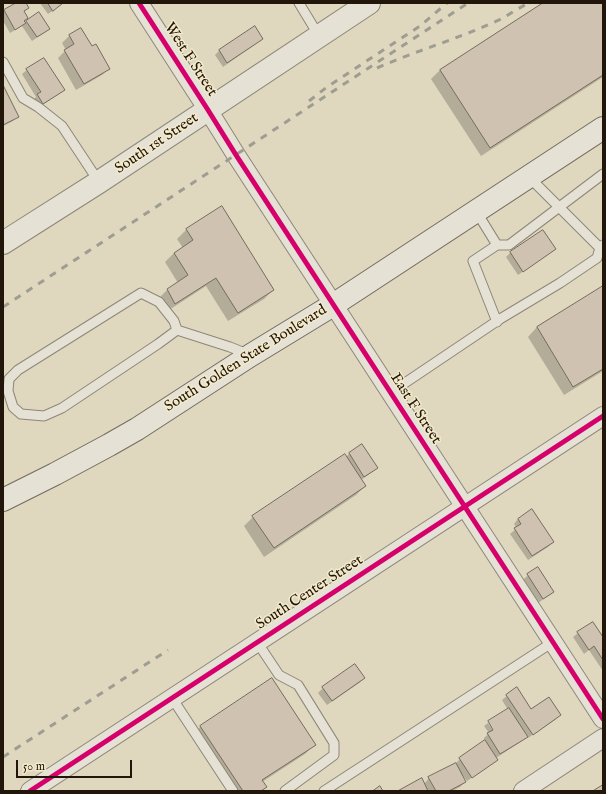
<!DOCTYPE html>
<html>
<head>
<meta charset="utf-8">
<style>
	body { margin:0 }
	#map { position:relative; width:606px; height:794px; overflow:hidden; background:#dfd7be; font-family:"IM FELL English",serif }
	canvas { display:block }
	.frame { position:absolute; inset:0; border:4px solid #221509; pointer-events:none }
	.scale { position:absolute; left:16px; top:760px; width:116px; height:18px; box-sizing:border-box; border:2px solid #221509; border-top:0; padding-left:5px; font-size:12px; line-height:14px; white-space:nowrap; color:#221509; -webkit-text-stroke:3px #f3eacc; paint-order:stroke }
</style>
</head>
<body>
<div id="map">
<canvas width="606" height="794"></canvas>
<div class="frame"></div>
<div class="scale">50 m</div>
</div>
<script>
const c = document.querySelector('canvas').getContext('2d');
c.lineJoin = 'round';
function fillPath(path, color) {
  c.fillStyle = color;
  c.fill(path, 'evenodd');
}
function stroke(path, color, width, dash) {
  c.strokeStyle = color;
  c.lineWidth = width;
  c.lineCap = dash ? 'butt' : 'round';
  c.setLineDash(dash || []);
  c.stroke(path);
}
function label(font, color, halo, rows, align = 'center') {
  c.font = font + ' "IM FELL English",serif';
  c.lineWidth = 3;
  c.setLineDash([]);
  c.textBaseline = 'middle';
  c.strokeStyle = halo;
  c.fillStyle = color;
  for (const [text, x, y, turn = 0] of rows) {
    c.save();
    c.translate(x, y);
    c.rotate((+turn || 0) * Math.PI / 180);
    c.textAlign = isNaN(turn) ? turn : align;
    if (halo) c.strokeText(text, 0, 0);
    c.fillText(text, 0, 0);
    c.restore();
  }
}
fillPath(new Path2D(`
	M18,3H25L28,8L24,12L27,18L24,22L25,23L27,22L48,28L44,33L32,41L22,26L10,33L3,21V12Z
	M40,3H64L48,14Z
	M544,3H603V77L481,156L431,79L440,70Z
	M254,27L262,39L257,43L223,67L215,55L219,51Z
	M81,29L91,47L109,68L102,75L76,90L58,58L66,50L62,43L69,36Z
	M27,70L63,90L59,94L39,107L34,99L36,97L22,74Z
	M3,88L18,116L13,121L3,126Z
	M222,208L273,290L264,299L228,321L206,286L166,312L158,299L167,290L178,283L165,262L174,253L183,248L177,239L186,230Z
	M543,231L555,249L550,253L518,275L506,257L510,253Z
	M603,287V371L564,395L528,337L537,327Z
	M362,446L376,468L372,472L361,480L365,486L356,495L264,557L244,526L253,517L346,457L349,454Z
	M518,519L553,542L548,547L528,560L510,534L517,528L514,524Z
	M538,568L553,592L548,596L538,603L523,580L528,575Z
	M578,633L603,639V671L589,650L584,654L573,637Z
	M355,666L364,678L359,683L327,705L318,693L323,688Z
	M517,689L531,710L560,715L555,720L528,738L526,737L522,741L496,758L497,759L492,764L467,781L461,773H460L465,782L460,787L452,791H400L424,784L429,778L455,764L460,759L485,741L484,738L489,733L484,726L488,723L495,734L508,710L502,700L507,696Z
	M201,726L314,745L305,754L262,782L266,787L262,791H228L192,735Z`), '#0003');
const building = new Path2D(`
	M16,3H26L29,8L24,11L28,18L24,21L26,23L15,30L4,10Z
	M48,3H63L53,11Z
	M543,3H603V75L490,148L440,70Z
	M39,12L50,29L37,37L26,21Z
	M255,26L263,39L227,63L219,50Z
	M81,28L92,46L96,44L110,69L84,84L64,50L74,44L69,35Z
	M44,58L65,90L43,104L37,94L41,92L26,69Z
	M3,85L19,117L3,125Z
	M222,206L274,290L238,313L216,278L175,304L167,289L188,275L174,253L193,240L186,229Z
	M543,230L556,249L523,272L510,252Z
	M603,286V369L573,387L537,327Z
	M362,444L378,468L364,477L349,453Z
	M345,454L366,486L274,548L252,516Z
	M532,509L554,542L532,556L514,528L521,524L518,519Z
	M538,567L554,592L543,599L527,574Z
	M593,622L603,637V660L594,646L589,650L577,632Z
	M355,664L365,678L332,701L322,687Z
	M272,678L316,745L262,780L267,787L261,791H243L200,726Z
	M517,687L531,709L549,697L561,715L533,735L506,695Z
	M509,708L528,737L500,754L487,733L493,730L488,721Z
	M485,740L498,760L472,778L459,758Z
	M456,763L466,782L449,791H436L428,777Z
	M422,778L428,791H398Z
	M603,785V791H593Z
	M380,786L383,791H373Z`);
fillPath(building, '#d0c2b1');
stroke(building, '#736c5f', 1);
const service = new Path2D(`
	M299,3L319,36
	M3,62L23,98L38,107L62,126L99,182
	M529,177L600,248L603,245
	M476,211L497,245L473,261L497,322
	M497,245H509L603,174
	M177,330L174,321L159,302L141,293L18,370L9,379L8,391L13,407L21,414L44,416L62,408L158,344L177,330L230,347L250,355
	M390,393L500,319L560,283L597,258L600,248
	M257,642L279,675L298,685L334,743V755L285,791
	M172,698L233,791
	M324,791L553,642`);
const minor = new Path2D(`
	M139,3L208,110L236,155L603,719
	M30,791L603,416
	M523,791L603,738`);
const tertiary = new Path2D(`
	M3,243L99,182L369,3`);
const secondary = new Path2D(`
	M3,500L55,474L109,445L137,429L251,355L333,305L603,128`);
stroke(service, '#8d8778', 11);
stroke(minor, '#8d8778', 20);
stroke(tertiary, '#8d8778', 24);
stroke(secondary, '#736c5f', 24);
stroke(service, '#e5e1d5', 9);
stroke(minor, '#e5e1d5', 18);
stroke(tertiary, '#e5e1d5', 22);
stroke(secondary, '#e5e1d5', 22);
stroke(new Path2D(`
	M377,68C418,50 461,38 501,19C510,14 519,8 528,3
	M309,101L327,87L420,26L447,3
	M3,307L468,3
	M3,757L168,650`), '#9f9c91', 3, [7, 7]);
stroke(new Path2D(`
	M139,3L208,110L236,155L603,719
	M30,791L603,416`), '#d6006c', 5);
label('15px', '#221509', '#f3eacc', [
	["West F Street",190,60,57],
	["South 1st Street",157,144,-34],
	["South Golden State Boulevard",246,359,-32],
	["East F Street",415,409,57],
	["South Center Street",310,593,-33]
]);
</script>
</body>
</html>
